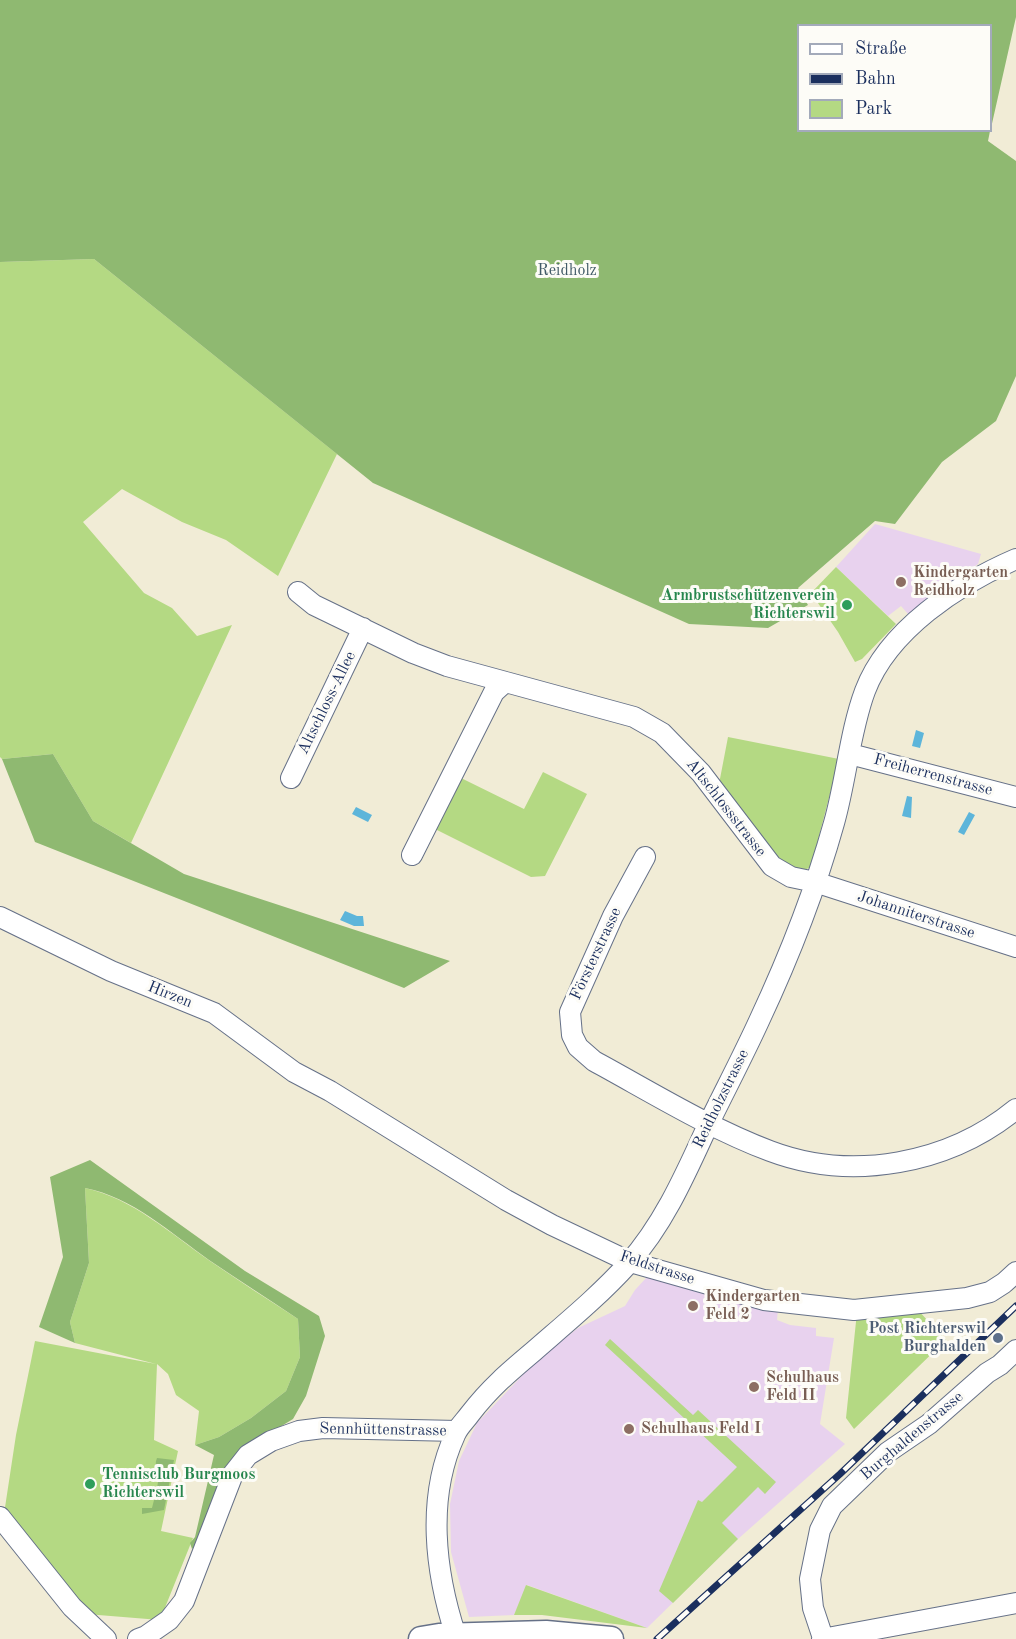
<!DOCTYPE html>
<html>
<head>
<meta charset="utf-8">
<style>
	body { margin:0 }
	#map { position:relative; width:1016px; height:1639px; overflow:hidden; background:#f1ecd6; font-family:"Old Standard TT",serif }
	canvas { display:block }
	.legend { position:absolute; left:797px; top:24px; width:195px; height:108px; box-sizing:border-box; background:#fdfcf7; border:2px solid #a3aaba; margin:0; padding:8px 10px; list-style:none; font-size:18px; color:#1b2f5e }
	.legend li { display:flex; align-items:center; gap:12px; height:30px }
	.legend b { width:30px; border:2px solid #a3aaba }
</style>
</head>
<body>
<div id="map">
<canvas width="1016" height="1639"></canvas>
<ul class="legend">
<li><b style="height:8px;background:#fff"></b>Straße</li>
<li><b style="height:8px;background:#1b2f5e"></b>Bahn</li>
<li><b style="height:16px;background:#b4d983"></b>Park</li>
</ul>
</div>
<script>
const c = document.querySelector('canvas').getContext('2d');
c.lineJoin = 'round';
function fillPath(path, color) {
  c.fillStyle = color;
  c.fill(path, 'evenodd');
}
function stroke(path, color, width, dash) {
  c.strokeStyle = color;
  c.lineWidth = width;
  c.lineCap = dash ? 'butt' : 'round';
  c.setLineDash(dash || []);
  c.stroke(path);
}
function label(font, color, halo, rows, align = 'center') {
  c.font = font + ' "Old Standard TT",serif';
  c.lineWidth = 6;
  c.setLineDash([]);
  c.textBaseline = 'middle';
  c.strokeStyle = halo;
  c.fillStyle = color;
  for (const [text, x, y, turn = 0] of rows) {
    c.save();
    c.translate(x, y);
    c.rotate((+turn || 0) * Math.PI / 180);
    c.textAlign = isNaN(turn) ? turn : align;
    if (halo) c.strokeText(text, 0, 0);
    c.fillText(text, 0, 0);
    c.restore();
  }
}
fillPath(new Path2D(`
	M875,524L981,554L978,564L931,596L908,614L901,606L888,616L836,567Z
	M647,1277L778,1309L777,1320L790,1325L816,1328V1336L834,1338L820,1424L845,1444L738,1539L647,1628L527,1585L514,1615L469,1617L451,1552L450,1504L459,1461L477,1423L536,1361L578,1328L625,1306L635,1290Z`), '#e8d2ee');
fillPath(new Path2D(`
	M94,259L337,454L278,576L226,540L182,522L122,489L83,522L144,593L172,608L197,636L232,625L131,843L93,821L53,754L2,759L0,757V262Z
	M836,567L896,624L862,659L855,662L838,632L811,593Z
	M728,737L839,759L811,867L800,872L772,859L719,784Z
	M543,772L587,794L545,876L531,877L435,829L461,778L524,809Z
	M85,1188C132,1198 171,1234 210,1261C239,1281 269,1300 298,1319L300,1357L286,1391L251,1418L219,1437L195,1445L199,1411L176,1395L168,1374L157,1364L154,1440L178,1451L161,1531L193,1538L160,1620L86,1614L4,1514L16,1435L35,1341L156,1364L75,1343L70,1322L89,1263Z
	M915,1307L946,1340L854,1429L846,1418L857,1312Z
	M610,1339L693,1415L698,1410L776,1482L765,1494L758,1487L722,1523L738,1539L673,1603L659,1591L698,1500L702,1502L737,1467L605,1345Z
	M526,1585L633,1623L647,1628L542,1615H514Z`), '#b4d983');
fillPath(new Path2D(`
	M0,0H1016V17L991,128L990,26H798V130L990,131L988,141L1016,161V376L996,421L942,462L895,524L875,521L798,588L808,605L768,628L689,624L373,483L94,259L0,262Z
	M53,754L93,821L184,874L450,961L404,988L35,842L2,759Z
	M90,1160L245,1271L319,1316L325,1336L306,1396L293,1419L262,1438L197,1544L192,1549L190,1543L195,1537L214,1455L195,1445L219,1437L251,1418L286,1391L300,1357L298,1319C269,1299 238,1280 209,1260C171,1233 132,1197 85,1188L89,1263L70,1322L75,1343L39,1327L63,1257L50,1177Z
	M157,1458L174,1460L164,1510L142,1514V1508H152C154,1499 157,1491 158,1482C160,1473 153,1467 157,1458Z`), '#8fb971');
fillPath(new Path2D(`
	M916,730L924,733L920,748L912,746Z
	M907,796L912,797L911,818L902,816Z
	M356,807L372,815L368,822L352,814Z
	M969,812L975,815L964,835L958,832Z
	M345,911L357,916H363L364,926H354L340,920Z`), '#5db5da');
const minor = new Path2D(`
	M298,592L314,605L413,653L447,666L634,717L662,733L701,773L772,866L791,877L815,882L1016,947
	M850,754L1016,797
	M291,778L363,628
	M412,855L494,692L505,682
	M645,857L613,916L570,1012L572,1035L578,1047L594,1061C651,1092 709,1128 770,1151C852,1182 949,1164 1016,1109
	M0,917L111,971L214,1013L294,1072L330,1091L506,1200L552,1225L630,1262L764,1300L854,1310L967,1298L990,1292L1004,1283L1016,1272
	M0,1517L72,1607L106,1639
	M456,1636C435,1572 426,1498 455,1435C458,1427 465,1421 470,1414C490,1388 509,1372 534,1351C566,1323 599,1296 628,1264C664,1224 686,1173 708,1125C725,1090 743,1056 759,1021C789,957 815,891 834,823C846,781 850,731 865,691C888,630 958,584 1016,559
	M823,1638L813,1608L810,1579L820,1530L832,1506L888,1452L929,1424L987,1373L1000,1365L1016,1350
	M138,1639L146,1636L169,1620L184,1601L233,1474L248,1455L271,1441L299,1431L323,1428L457,1431
	M822,1639L1016,1603`);
const major = new Path2D(`
	M421,1639L439,1636L546,1633L611,1639`);
stroke(minor, '#667188', 22);
stroke(major, '#667188', 27);
stroke(minor, '#fff', 20);
stroke(major, '#fff', 24);
const rail = new Path2D(`
	M657,1639L840,1474L1016,1306`);
stroke(rail, '#1b2f5e', 7);
stroke(rail, '#fdfcf7', 4.5, [14]);
for (const [x, y, r, color] of [
	[901,582,6,"#8d6e63"],
	[847,605,6,"#2e9e5b"],
	[693,1306,6,"#8d6e63"],
	[998,1338,6,"#5c6f8a"],
	[754,1387,6,"#8d6e63"],
	[629,1429,6,"#8d6e63"],
	[90,1484,6,"#2e9e5b"]
]) {
  const dot = new Path2D();
  dot.arc(x, y, r, 0, 2 * Math.PI);
  c.fillStyle = color;
  c.fill(dot);
  stroke(dot, '#fdfcf7', 2);
}
label('16px', '#415a67', '#fdfcf7', [
	["Reidholz",567,271]
]);
label('bold 16px', '#785e54', '#fdfcf7', [
	["Kindergarten",913,573],
	["Reidholz",913,591],
	["Kindergarten",705,1297],
	["Feld 2",705,1315],
	["Schulhaus",766,1378],
	["Feld II",766,1396],
	["Schulhaus Feld I",641,1429]
], 'left');
label('bold 16px', '#27864d', '#fdfcf7', [
	["Armbrustschützenverein",835,596],
	["Richterswil",835,614],
	["Tennisclub Burgmoos",102,1475,"left"],
	["Richterswil",102,1493,"left"]
], 'right');
label('16px', '#1b2f5e', '#fdfcf7', [
	["Altschloss-Allee",327,703,-64],
	["Freiherrenstrasse",933,775,15],
	["Altschlossstrasse",726,808,52],
	["Johanniterstrasse",916,915,18],
	["Försterstrasse",596,954,-65],
	["Hirzen",170,995,22],
	["Reidholzstrasse",721,1099,-64],
	["Feldstrasse",657,1268,18],
	["Sennhüttenstrasse",383,1430,1],
	["Burghaldenstrasse",912,1436,-40]
]);
label('bold 16px', '#4e5e75', '#fdfcf7', [
	["Post Richterswil",986,1329],
	["Burghalden",986,1347]
], 'right');
</script>
</body>
</html>
